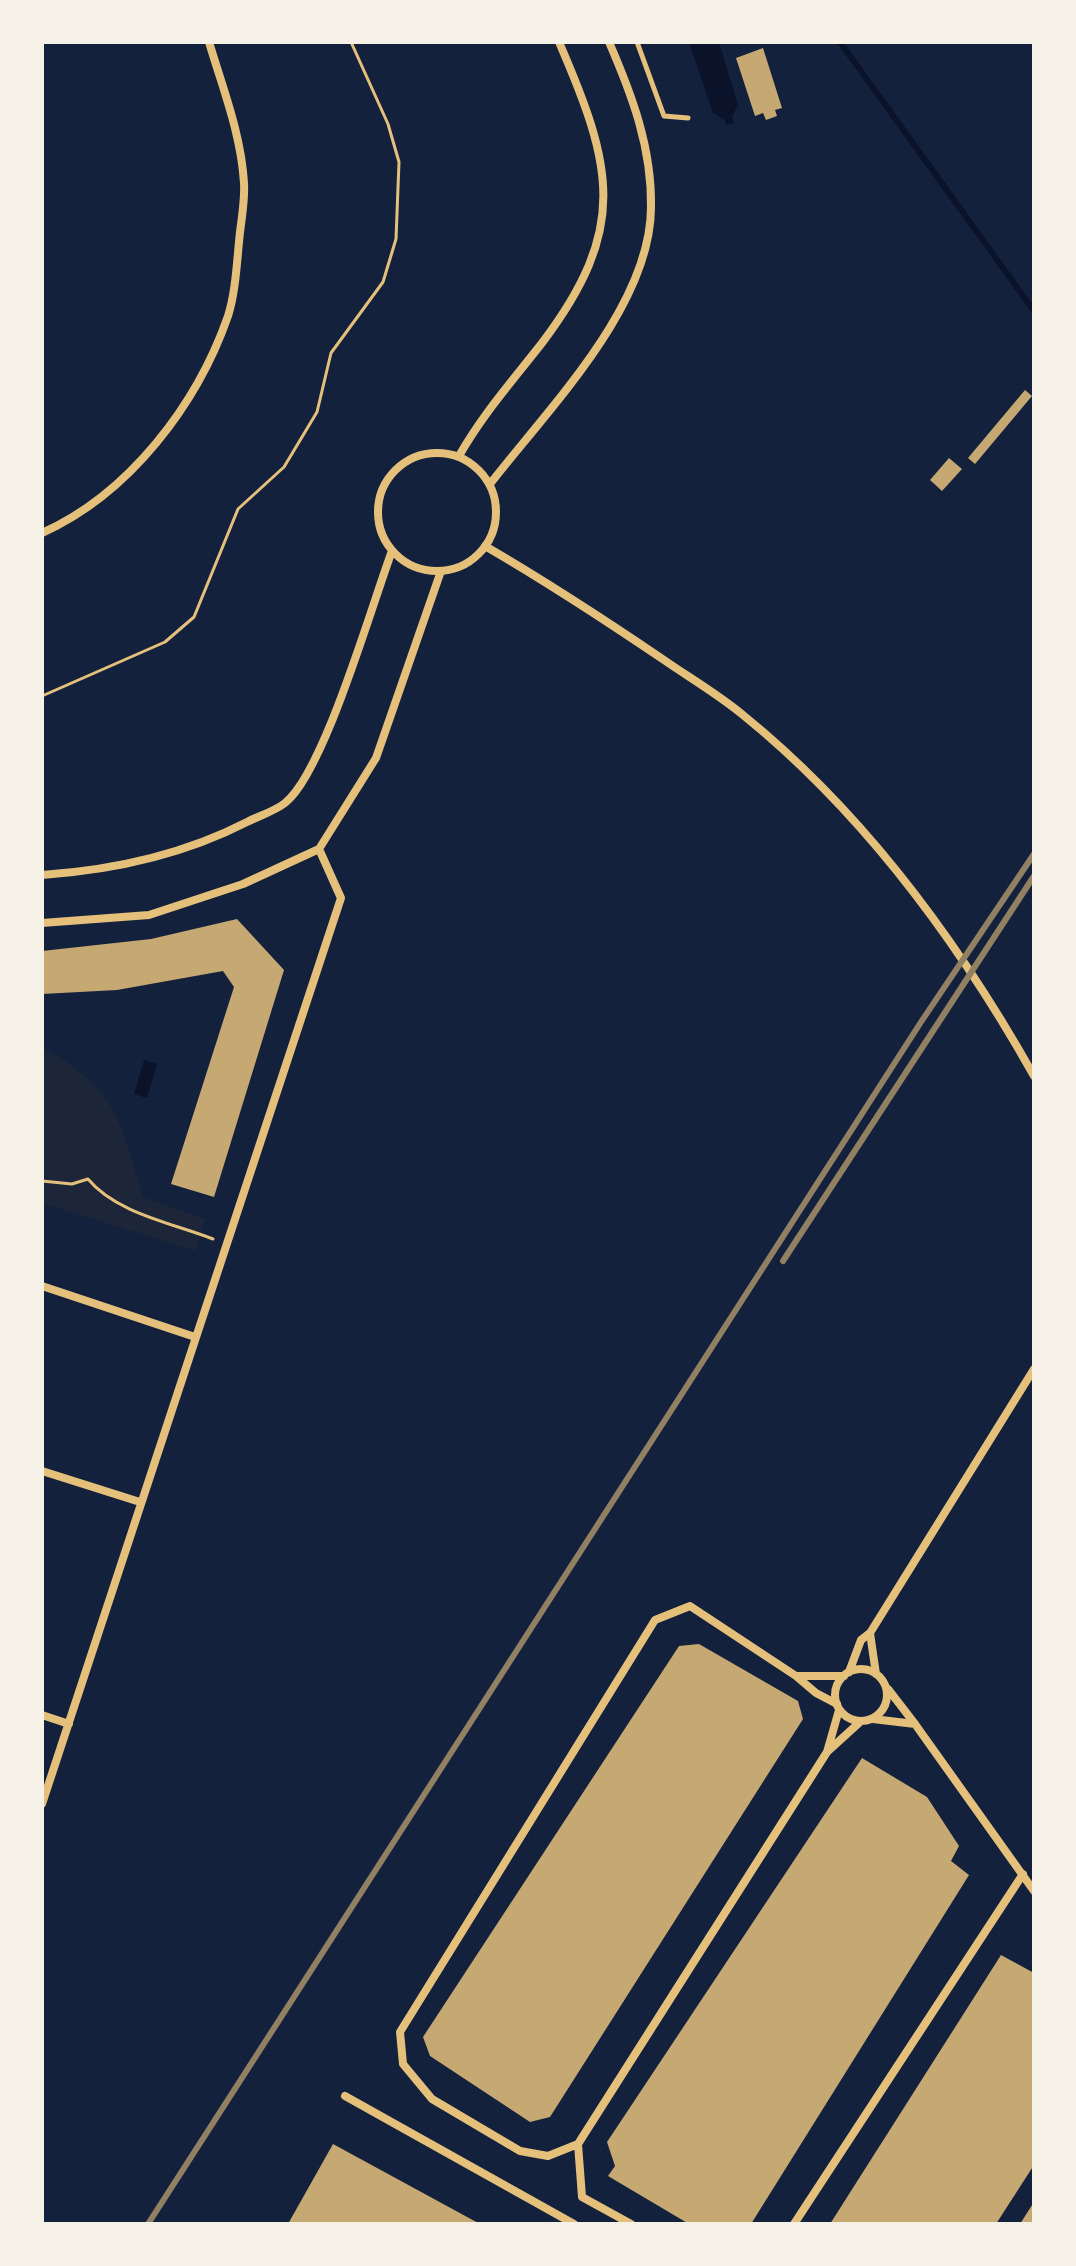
<!DOCTYPE html>
<html>
<head>
<meta charset="utf-8">
<style>
	body { margin:0 }
	#map { position:relative; width:1076px; height:2266px; overflow:hidden; background:#14213d; font-family:"IBM Plex Sans",sans-serif }
	canvas { display:block }
	.frame { position:absolute; inset:0; border:44px solid #f6f1e7; pointer-events:none }
</style>
</head>
<body>
<div id="map">
<canvas width="1076" height="2266"></canvas>
<div class="frame"></div>
</div>
<script>
const c = document.querySelector('canvas').getContext('2d');
c.lineJoin = 'round';
function fillPath(path, color) {
  c.fillStyle = color;
  c.fill(path, 'evenodd');
}
function stroke(path, color, width, dash) {
  c.strokeStyle = color;
  c.lineWidth = width;
  c.lineCap = dash ? 'butt' : 'round';
  c.setLineDash(dash || []);
  c.stroke(path);
}
fillPath(new Path2D(`
	M42,1047C118,1091 119,1117 143,1197L205,1219L196,1251L42,1203Z`), '#1d2539');
fillPath(new Path2D(`
	M689,42H719L738,105L732,117L734,123L726,125L725,120L713,113Z
	M144,1060L157,1064L147,1098L134,1094Z`), '#0b132b');
stroke(new Path2D(`
	M840,42L1034,311`), '#0b132b', 6);
fillPath(new Path2D(`
	M763,48L782,108L775,110L777,116L766,120L763,113L755,116L736,58Z
	M1025,390L1032,396L975,464L968,458Z
	M949,458L962,469L942,491L930,480Z
	M237,919L284,970L214,1197L171,1184L234,987L223,971L117,990L42,994V951L151,939Z
	M699,1644L798,1701L803,1719L550,2117L530,2122L430,2056L423,2037L679,1646Z
	M862,1758L927,1797L959,1846L951,1861L969,1875L751,2224H689L608,2176L615,2166L607,2142Z
	M1001,1955L1034,1973V2165L996,2224H830Z
	M333,2144L480,2224H288Z
	M1034,2202V2224H1020Z`), '#c6a872');
stroke(new Path2D(`
	M42,696L165,642L194,617L238,509L284,467L317,412L331,353L383,282L396,239L399,162L388,124L351,42
	M42,1181L72,1184L88,1179C116,1213 172,1223 213,1239`), '#e5c07b', 3);
stroke(new Path2D(`
	M637,42L664,116L688,118`), '#e5c07b', 5);
stroke(new Path2D(`
	M378 512a59 59 0 1 1 118 0a59 59 0 1 1-118 0Z
	M459,456C482,415 513,380 542,343C629,228 613,167 559,42
	M490,484C548,409 651,306 651,207C652,148 632,95 609,42
	M42,533C129,494 197,405 228,316C236,291 237,259 240,232C242,216 245,199 244,183C241,134 223,89 209,42
	M485,546C547,582 605,620 664,660C690,678 719,695 743,715C864,813 958,941 1034,1076
	M42,875C114,870 183,855 247,822C259,816 275,811 285,803C324,773 372,604 392,551
	M42,923L149,915L243,884L319,849L376,758L441,571
	M42,1286L195,1337
	M42,1471L140,1502
	M870,1633L1034,1369
	M835 1695a26 26 0 1 1 52 0a26 26 0 1 1-52 0Z
	M849,1672L861,1640L870,1633L876,1674
	M796,1676L690,1606L655,1620L400,2032L403,2064L432,2099L520,2151L548,2156L578,2144L827,1752
	M837,1704L816,1693L796,1676H844
	M839,1710L827,1752L860,1722
	M42,1715L69,1724
	M873,1719L915,1724L888,1689
	M915,1724L1034,1891
	M42,1804L341,898L319,849
	M345,2096L574,2224
	M578,2144L582,2197L631,2224
	M794,2224L1023,1874`), '#e5c07b', 8);
stroke(new Path2D(`
	M783,1261L1034,876
	M148,2224L921,1022L1034,854`), '#918062', 6);
</script>
</body>
</html>
